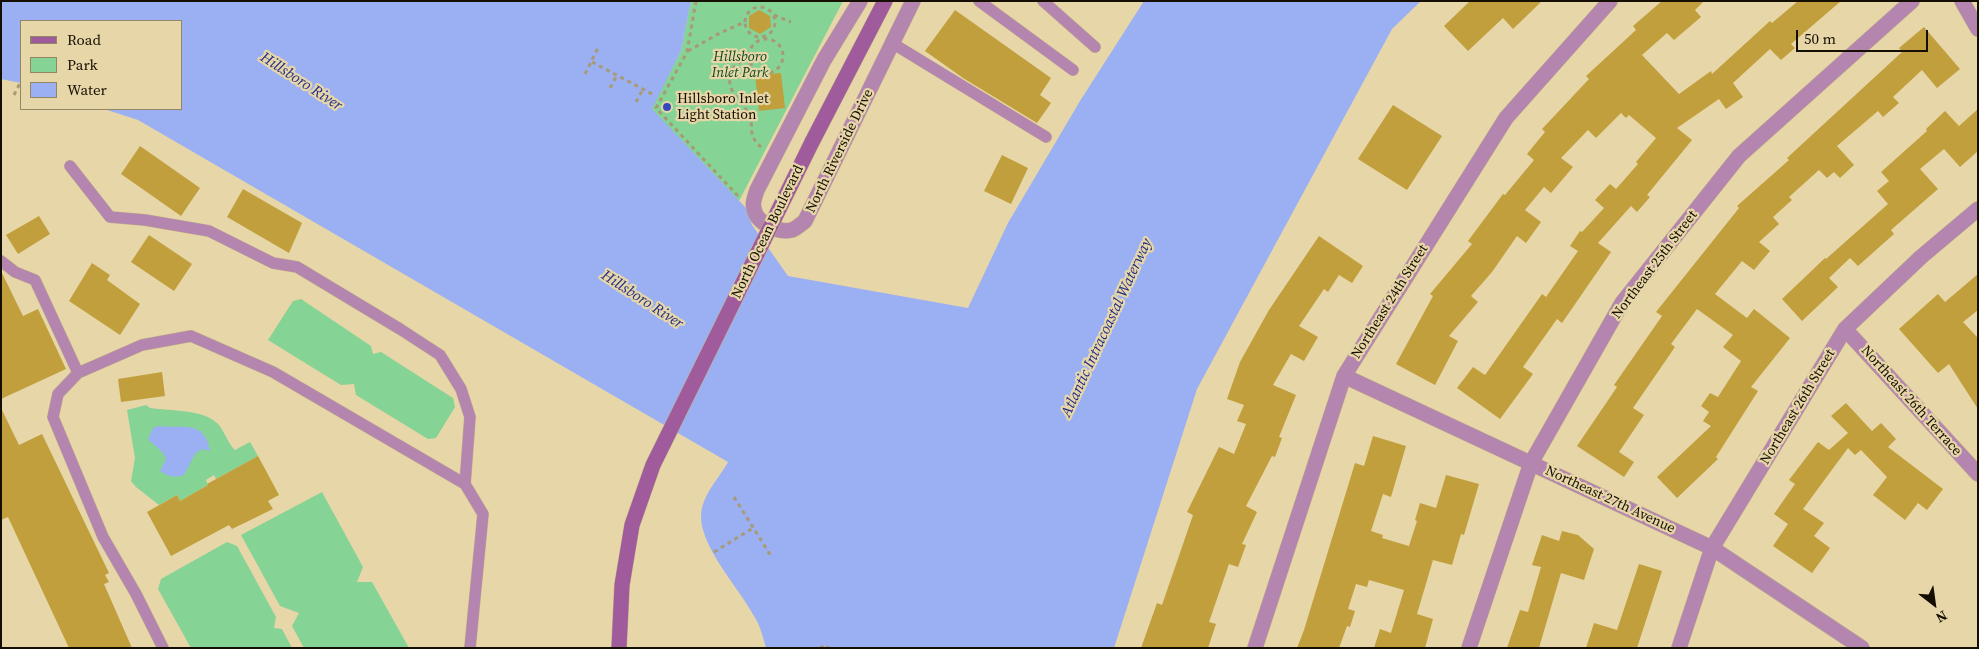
<!DOCTYPE html>
<html>
<head>
<meta charset="utf-8">
<style>
	body { margin:0 }
	#map { position:relative; width:1979px; height:649px; overflow:hidden; background:#e7d6a8; font-family:"Source Serif 4",serif }
	canvas { display:block }
	.frame { position:absolute; inset:0; border:2px solid #150f01; pointer-events:none }
	.legend { position:absolute; left:20px; top:20px; width:162px; height:90px; box-sizing:border-box; background:#e7d6a8; border:1px solid #938665; margin:0; padding:6px 9px; list-style:none; font-size:15px; color:#150f01 }
	.legend li { display:flex; align-items:center; gap:10px; height:25px }
	.legend b { width:25px; border:1px solid #938665 }
	.north { position:absolute; left:1909px; top:579px; width:50px; height:50px; -webkit-text-stroke:4px #e7d6a8; paint-order:stroke; rotate:150deg; font-size:14px; font-weight:700; line-height:20px; text-align:center; color:#150f01 }
	.north::after { content:''; display:block; margin:auto; width:18px; height:22px; background:#150f01; clip-path:polygon(50% 0,100% 100%,50% 72%,0 100%) }
	.scale { position:absolute; left:1796px; top:30px; width:132px; height:22px; box-sizing:border-box; border:2px solid #150f01; border-top:0; padding-left:6px; font-size:15px; line-height:18px; white-space:nowrap; color:#150f01; -webkit-text-stroke:4px #e7d6a8; paint-order:stroke }
</style>
</head>
<body>
<div id="map">
<canvas width="1979" height="649"></canvas>
<div class="frame"></div>
<ul class="legend">
<li><b style="height:6px;background:#9f5b9b"></b>Road</li>
<li><b style="height:14px;background:#85d395"></b>Park</li>
<li><b style="height:14px;background:#9ab0f2"></b>Water</li>
</ul>
<div class="north">N</div>
<div class="scale">50 m</div>
</div>
<script>
const c = document.querySelector('canvas').getContext('2d');
c.lineJoin = 'round';
function fillPath(path, color) {
  c.fillStyle = color;
  c.fill(path, 'evenodd');
}
function stroke(path, color, width, dash) {
  c.strokeStyle = color;
  c.lineWidth = width;
  c.lineCap = dash ? 'butt' : 'round';
  c.setLineDash(dash || []);
  c.stroke(path);
}
function label(font, color, halo, rows, align = 'center') {
  c.font = font + ' "Source Serif 4",serif';
  c.lineWidth = 4.5;
  c.setLineDash([]);
  c.textBaseline = 'middle';
  c.strokeStyle = halo;
  c.fillStyle = color;
  for (const [text, x, y, turn = 0] of rows) {
    c.save();
    c.translate(x, y);
    c.rotate((+turn || 0) * Math.PI / 180);
    c.textAlign = isNaN(turn) ? turn : align;
    if (halo) c.strokeText(text, 0, 0);
    c.fillText(text, 0, 0);
    c.restore();
  }
}
fillPath(new Path2D(`
	M691,1H843L739,201L651,109L681,51Z
	M301,299L371,346L373,354L381,352L453,398L455,407L436,438L428,439L356,395L354,384L341,385L268,340L293,301Z
	M146,405L150,408C170,411 204,409 218,424C225,432 227,442 235,450L250,442L258,456L216,479L214,475L206,480L208,485L180,501L177,495L159,505L136,487L131,481L135,458L127,410Z
	M322,492L363,567L357,582H372L409,648H304L292,626L299,613L280,606L241,535Z
	M227,542L237,546L276,617L274,628L282,629L292,648H191L158,589L161,579Z`), '#85d395');
fillPath(new Path2D(`
	M1,1H691L681,51L652,109L746,208L752,225L788,276L968,308L1008,223L1080,101L1144,1H1421L1392,29L1197,389L1114,648H766C763,637 760,625 754,616C739,587 694,541 702,508C706,490 720,477 728,462L138,120L104,109H181V21H21V83L1,79Z
	M159,426C183,429 205,419 210,451L202,449L195,454L184,475C174,478 169,477 160,471L166,459C163,450 154,446 148,439L153,428Z`), '#9ab0f2');
fillPath(new Path2D(`
	M1470,1H1542L1513,29L1503,18L1468,51L1444,26Z
	M1662,1H1704L1695,10L1701,17L1674,40L1667,33L1642,55L1679,94L1711,71L1712,74L1770,21L1772,23L1798,1H1841L1791,44L1795,48L1781,60L1770,49L1733,83L1743,97L1726,109L1719,99L1677,128L1692,140L1647,195L1650,197L1637,212L1631,206L1598,243L1611,252L1562,323L1557,319L1523,367L1533,374L1500,419L1457,388L1473,367L1485,375L1542,294L1546,297L1578,251L1570,246L1580,231L1582,232L1604,208L1595,200L1610,184L1616,189L1638,164L1636,162L1656,138L1629,115L1626,118L1621,113L1596,138L1588,130L1561,158L1573,167L1551,193L1544,187L1525,210L1541,222L1526,243L1517,236L1492,272L1471,296L1478,302L1449,336L1458,341L1435,385L1396,364L1433,296L1430,294L1472,244L1468,241L1503,194L1505,195L1534,160L1527,154L1545,132L1542,129L1589,79L1586,76L1636,30L1633,26Z
	M759,10L770,16L771,27L760,34L749,28V16Z
	M955,10L1051,78L1040,95L1051,103L1037,123L963,78L925,51Z
	M1924,27L1960,69L1937,88L1922,70L1893,97L1899,103L1883,117L1878,111L1837,146L1854,165L1840,178L1834,172L1827,178L1819,170L1789,197L1792,200L1773,217L1779,224L1759,242L1770,251L1754,270L1742,261L1715,294L1747,318L1754,309L1790,338L1751,387L1758,391L1716,457L1718,459L1677,498L1657,477L1711,426L1703,421L1709,412L1701,406L1710,393L1718,397L1741,361L1723,347L1733,335L1697,309L1671,344L1675,347L1633,408L1644,415L1619,452L1634,462L1624,477L1577,446L1617,387L1614,385L1662,316L1656,312L1739,208L1737,206L1789,160L1787,158L1902,52L1899,48Z
	M781,73L785,108L759,111L755,75Z
	M1393,105L1442,136L1407,190L1358,159Z
	M1978,109V151L1960,167L1944,149L1920,169L1938,189L1891,230L1894,234L1858,266L1850,258L1829,278L1838,287L1802,321L1782,299L1825,258L1826,259L1888,204L1877,191L1889,181L1881,172L1927,131L1926,129L1945,111L1959,126Z
	M140,146L200,188L181,216L121,174Z
	M1002,155L1028,168L1011,204L984,191Z
	M243,189L302,223L289,253L227,217Z
	M39,216L50,234L18,254L6,235Z
	M149,235L192,264L174,291L131,262Z
	M1319,236L1363,266L1352,283L1339,275L1328,292L1324,289L1299,326L1318,337L1304,361L1291,354L1273,385L1296,395L1279,437L1282,438L1275,457L1272,456L1246,506L1257,512L1242,544L1246,545L1238,567L1229,564L1209,622L1216,624L1208,648H1141L1157,603L1162,605L1193,515L1187,512L1219,447L1234,454L1246,424L1237,421L1244,405L1227,399L1240,362L1269,310Z
	M92,263L110,275L107,280L140,304L120,335L69,301Z
	M1,271L23,316L38,309L66,369L1,399Z
	M1978,274V310L1963,322L1978,338V409L1949,364L1938,373L1899,329L1938,294L1945,302Z
	M162,372L165,396L121,402L118,379Z
	M1846,403L1872,431L1881,423L1896,439L1888,447L1943,489L1927,510L1918,503L1905,520L1873,495L1887,477L1861,450L1855,455L1848,448L1803,509L1824,523L1814,536L1830,548L1812,573L1773,546L1788,524L1774,514L1795,484L1789,480L1818,442L1829,450L1848,433L1831,416Z
	M1,408L19,445L42,434L109,573L105,575L109,582L104,584L132,648H69L8,517L1,520Z
	M1373,436L1406,446L1391,497L1383,494L1371,531L1383,535L1382,538L1409,546L1417,521L1415,520L1420,503L1436,508L1446,475L1479,484L1464,535L1461,534L1452,565L1433,560L1417,614L1433,619L1425,648H1374L1380,629L1391,633L1404,590L1369,580L1367,587L1356,584L1348,609L1355,611L1350,627L1347,626L1339,648H1297L1304,630L1355,463L1364,466Z
	M258,456L279,495L268,501L273,509L232,529L229,525L171,556L147,512L177,495L180,501L208,485L207,484Z
	M1562,531L1578,535L1594,549L1584,580L1561,573L1539,648H1507L1520,610L1528,612L1541,567L1532,565L1542,535L1559,541Z
	M1639,564L1662,571L1637,648H1586L1594,623L1617,630Z`), '#c19f3c');
const lane = new Path2D(`
	M979,1L1073,70
	M1043,1L1095,47
	M892,43L1046,137
	M70,166L110,217L145,220L209,231L273,263L297,267L400,329L440,355L461,389L470,417L465,484
	M1,261L15,272L35,280L78,373
	M163,648L136,594L103,537L53,417L58,394L78,373L142,345L191,336L273,372L465,484L483,514L470,648`);
const street = new Path2D(`
	M860,1L824,60L757,190C755,196 752,203 754,209C757,224 779,233 792,230C797,228 801,224 805,221L913,1
	M1962,1L1978,29
	M1845,329L1978,474
	M1344,376L1712,548L1862,648
	M1255,648L1344,376L1506,118L1610,1
	M1469,648L1531,463L1622,303L1739,156L1912,1
	M1679,648L1712,548L1845,329L1921,257L1978,209`);
const secondary = new Path2D(`
	M812,142L885,1
	M619,648L622,585L632,525L653,465L726,317`);
stroke(lane, '#c1b28a', 12);
stroke(street, '#c1b28a', 16);
stroke(secondary, '#c1b28a', 16);
stroke(new Path2D(`
	M696,1L687,52L656,108L737,195H739
	M745 22a15 15 0 1 1 30 0a15 15 0 1 1-30 0Z
	M774,15L791,22
	M749 56a17 17 0 1 1 34 0a17 17 0 1 1-34 0Z
	M688,51L720,33L745,22
	M749,58C729,64 724,80 736,97C740,103 745,107 748,113C756,128 745,133 762,148
	M592,62L654,95
	M585,74L598,48
	M610,88L617,75
	M14,95L21,81
	M636,102L643,89
	M734,497L771,556
	M714,552L753,528
	M820,648L826,645L828,648`), '#a89a76', 3, [4, 4]);
stroke(lane, '#b485af', 11);
stroke(street, '#b485af', 15);
stroke(secondary, '#9f5b9b', 15);
const secondaryBridge = new Path2D(`
	M726,317L812,142`);
stroke(secondaryBridge, '#c1b28a', 16, []);
stroke(secondaryBridge, '#9f5b9b', 15);
for (const [x, y, r, color] of [
	[667,107,5,"#344abc"]
]) {
  const dot = new Path2D();
  dot.arc(x, y, r, 0, 2 * Math.PI);
  c.fillStyle = color;
  c.fill(dot);
  stroke(dot, '#e7d6a8', 2);
}
label('italic 14px', '#09481f', '#e7d6a8', [
	["Hillsboro",740,57],
	["Inlet Park",740,73]
]);
label('14px', '#150f01', '#e7d6a8', [
	["Hillsboro Inlet",677,99],
	["Light Station",677,115]
], 'left');
label('14px', '#150f01', '#e7d6a8', [
	["North Riverside Drive",840,151,-64],
	["North Ocean Boulevard",768,232,-64],
	["Northeast 25th Street",1655,265,-53],
	["Northeast 24th Street",1390,302,-58],
	["Northeast 26th Terrace",1911,401,48],
	["Northeast 26th Street",1798,407,-59],
	["Northeast 27th Avenue",1610,500,25]
]);
label('italic 15px', '#1f2d89', '#e7d6a8', [
	["Hillsboro River",301,82,33],
	["Hillsboro River",642,300,33],
	["Atlantic Intracoastal Waterway",1107,328,-65]
]);
</script>
</body>
</html>
